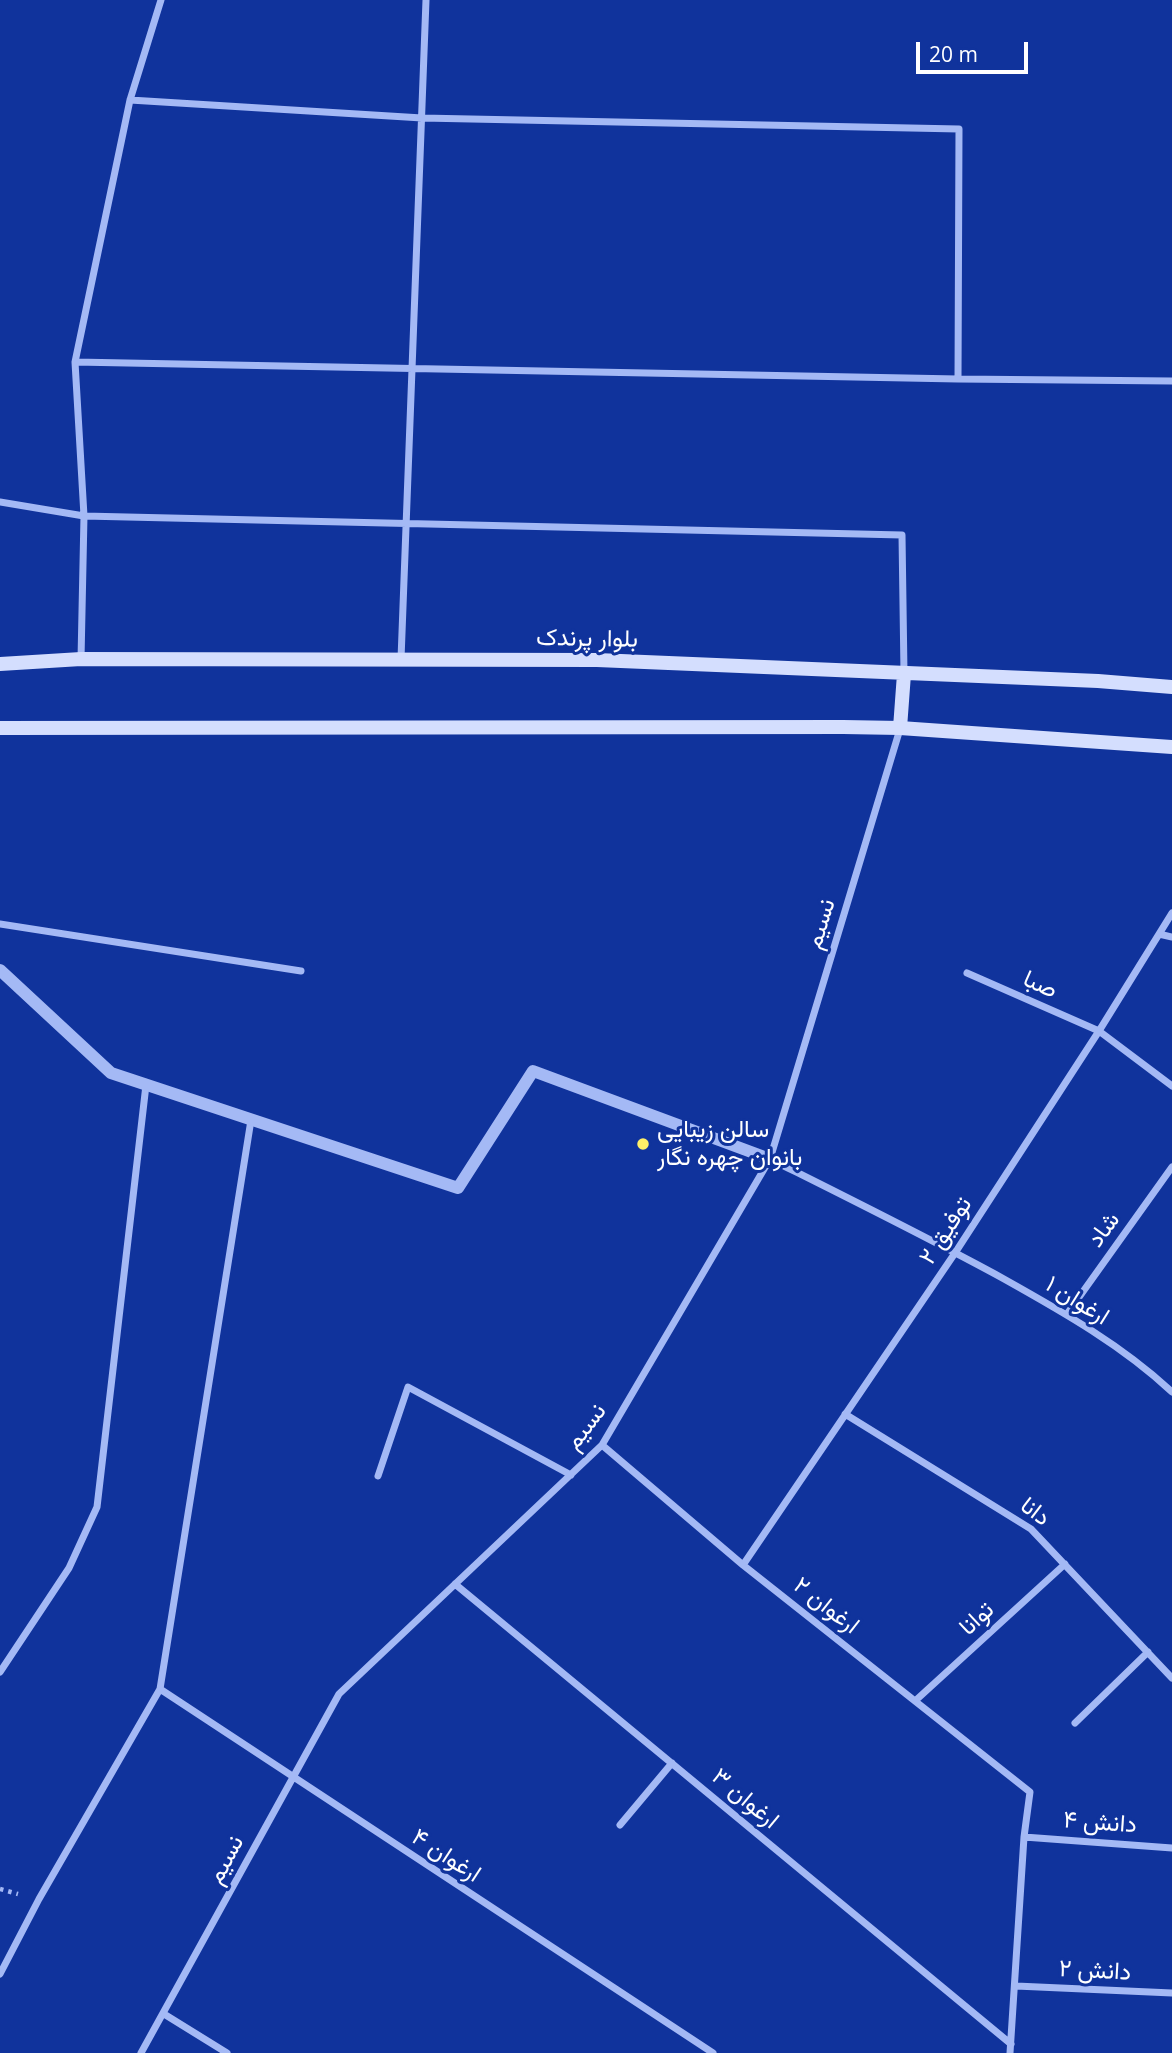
<!DOCTYPE html>
<html>
<head>
<meta charset="utf-8">
<style>
	body { margin:0 }
	#map { position:relative; width:1172px; height:2053px; overflow:hidden; background:#10339c; font-family:"Open Sans",sans-serif }
	canvas { display:block }
	.scale { position:absolute; left:916px; top:42px; width:112px; height:32px; box-sizing:border-box; border:4px solid #fff; border-top:0; padding-left:9px; font-size:21px; line-height:24px; white-space:nowrap; color:#fff; -webkit-text-stroke:5px #10339c; paint-order:stroke }
</style>
</head>
<body>
<div id="map">
<canvas width="1172" height="2053"></canvas>
<div class="scale">20 m</div>
</div>
<script>
const c = document.querySelector('canvas').getContext('2d');
c.lineJoin = 'round';
function stroke(path, color, width, dash) {
  c.strokeStyle = color;
  c.lineWidth = width;
  c.lineCap = dash ? 'butt' : 'round';
  c.setLineDash(dash || []);
  c.stroke(path);
}
function label(font, color, halo, rows, align = 'center') {
  c.font = font + ' "Open Sans",Vazirmatn,sans-serif';
  c.lineWidth = 6;
  c.setLineDash([]);
  c.textBaseline = 'middle';
  c.strokeStyle = halo;
  c.fillStyle = color;
  for (const [text, x, y, turn = 0] of rows) {
    c.save();
    c.translate(x, y);
    c.rotate((+turn || 0) * Math.PI / 180);
    c.textAlign = isNaN(turn) ? turn : align;
    if (halo) c.strokeText(text, 0, 0);
    c.fillText(text, 0, 0);
    c.restore();
  }
}
stroke(new Path2D(`
	M0,1889L18,1894`), '#a4b9f5', 4.5, [3.5, 5]);
stroke(new Path2D(`
	M130,100L422,118L959,129L958,379
	M75,362L958,379L1172,381
	M0,502L84,516L902,535L904,673
	M81,659L84,516L75,362L130,100L161,0
	M401,659L426,0
	M0,924L301,971
	M1159,934L1172,937
	M967,973L1099,1031L1172,1086
	M770,1159C848,1198 927,1237 1004,1279C1063,1312 1123,1346 1172,1392
	M1067,1314L1172,1167
	M845,1414L1031,1529L1172,1678
	M602,1445L743,1565L1030,1792L1024,1837L1010,2053
	M378,1476L408,1387L571,1475
	M743,1565L955,1253L1099,1031L1172,913
	M455,1584L1011,2044
	M0,1672L69,1568L97,1507L146,1085
	M160,1689L713,2053
	M915,1701L1065,1564
	M1075,1723L1148,1652
	M620,1825L672,1763
	M1024,1837L1172,1848
	M0,1974L39,1899L160,1689L251,1120
	M1016,1986L1172,1993
	M164,2014L227,2053
	M141,2053L339,1694L602,1445L770,1159L900,729`), '#a4b9f5', 7);
stroke(new Path2D(`
	M0,970L111,1073L458,1188L533,1071L770,1159`), '#a4b9f5', 12);
stroke(new Path2D(`
	M0,664L81,659L597,660L1098,681L1172,687
	M0,728L843,727L900,728L1172,747
	M900,728L904,674`), '#d4defe', 14);
for (const [x, y, r, color] of [
	[643,1144,7,"#fff068"]
]) {
  const dot = new Path2D();
  dot.arc(x, y, r, 0, 2 * Math.PI);
  c.fillStyle = color;
  c.fill(dot);
  stroke(dot, '#10339c', 2.5);
}
label('24px', '#fff', '#10339c', [
	["بلوار پرندک",587,639,1],
	["نسیم",821,924,-73],
	["صبا",1040,985,24],
	["شاد",1104,1230,-54],
	["توفیق ۲",946,1231,-57],
	["ارغوان ۱",1077,1301,32],
	["نسیم",586,1427,-53],
	["دانا",1035,1512,37],
	["ارغوان ۲",826,1606,38],
	["توانا",977,1619,-43],
	["ارغوان ۳",745,1799,40],
	["دانش ۴",1100,1823,4],
	["ارغوان ۴",446,1856,33],
	["نسیم",226,1860,-62],
	["دانش ۲",1095,1971,3]
]);
label('24px', '#fff', '#10339c', [
	["سالن زیبایی",657,1130],
	["بانوان چهره نگار",657,1158]
], 'left');
</script>
</body>
</html>
